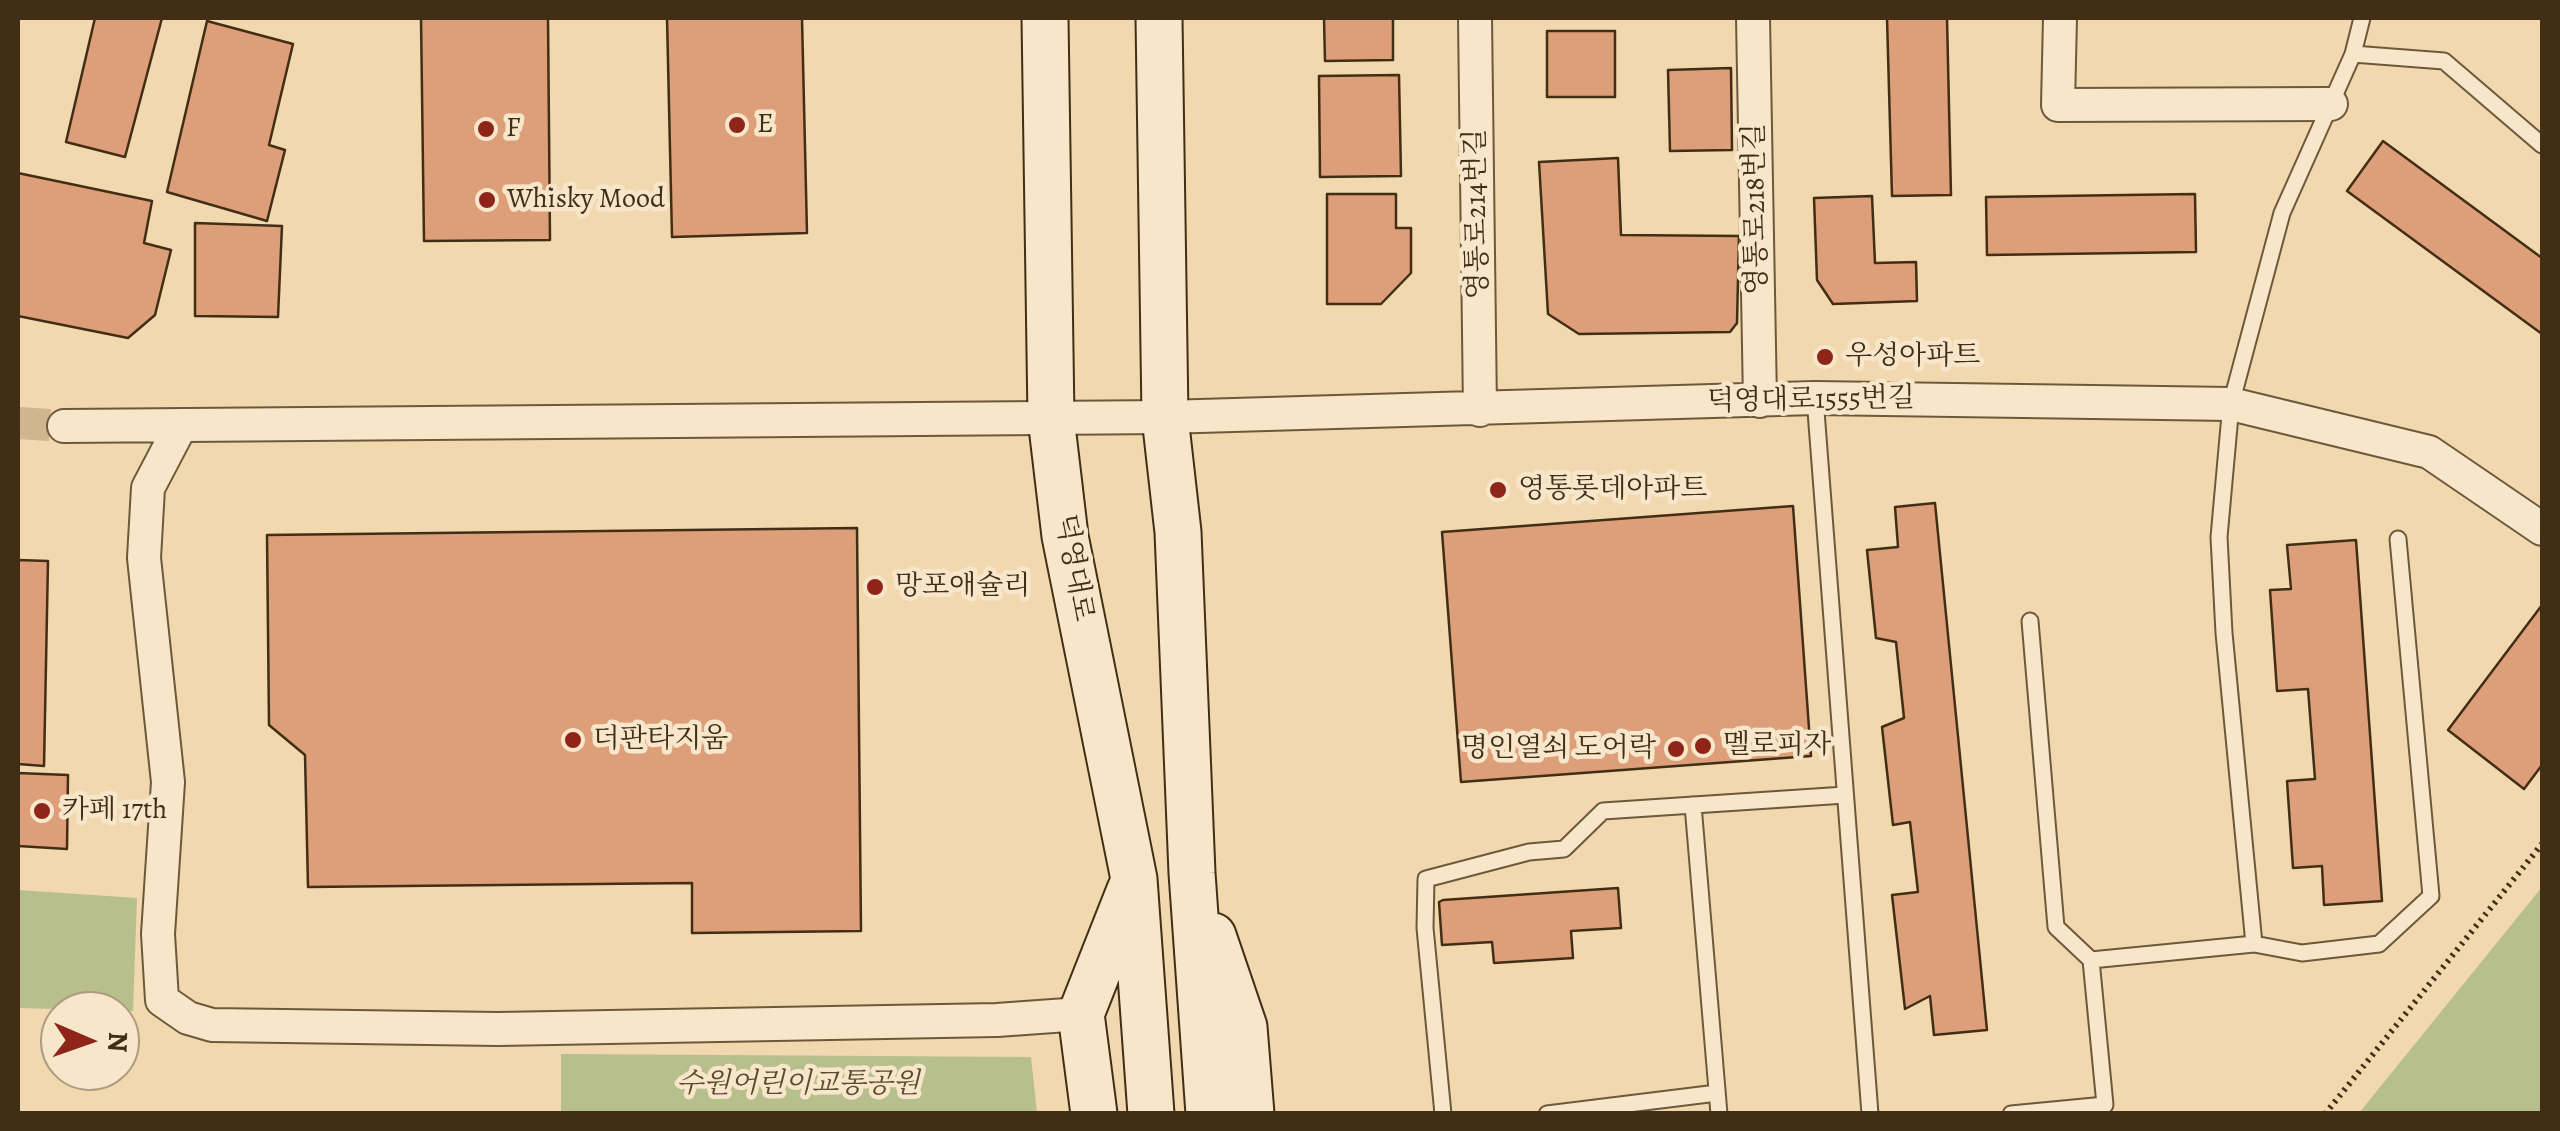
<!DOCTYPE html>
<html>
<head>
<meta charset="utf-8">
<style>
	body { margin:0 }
	#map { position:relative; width:2560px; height:1131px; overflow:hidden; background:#f2d8ae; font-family:Alegreya,serif }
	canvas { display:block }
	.frame { position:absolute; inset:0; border:20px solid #412e15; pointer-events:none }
	.north { position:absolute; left:40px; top:991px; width:100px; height:100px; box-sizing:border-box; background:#f7e6ca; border:2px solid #ae9c82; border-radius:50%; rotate:92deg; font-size:28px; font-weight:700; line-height:40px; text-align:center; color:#412e15 }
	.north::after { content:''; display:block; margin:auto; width:35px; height:45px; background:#8f2418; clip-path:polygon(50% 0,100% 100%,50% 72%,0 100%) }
</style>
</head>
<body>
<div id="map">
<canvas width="2560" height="1131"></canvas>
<div class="frame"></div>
<div class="north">N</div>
</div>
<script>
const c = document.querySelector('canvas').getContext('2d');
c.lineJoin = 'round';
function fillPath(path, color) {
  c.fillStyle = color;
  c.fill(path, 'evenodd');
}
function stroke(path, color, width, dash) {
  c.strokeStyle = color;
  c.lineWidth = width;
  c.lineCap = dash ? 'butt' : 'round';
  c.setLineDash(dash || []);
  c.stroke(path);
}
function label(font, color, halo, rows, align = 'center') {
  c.font = font + ' Alegreya,"Noto Serif KR",serif';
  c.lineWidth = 9;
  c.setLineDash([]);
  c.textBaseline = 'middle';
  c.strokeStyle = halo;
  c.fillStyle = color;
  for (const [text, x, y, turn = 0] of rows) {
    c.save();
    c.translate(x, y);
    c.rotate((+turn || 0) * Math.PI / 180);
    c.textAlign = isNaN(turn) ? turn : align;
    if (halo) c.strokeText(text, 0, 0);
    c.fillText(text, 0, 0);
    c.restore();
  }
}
fillPath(new Path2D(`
	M2542,887V1113H2359Z
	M18,890L137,898L133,1011L18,1008Z
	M561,1054L1031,1057L1037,1113H561Z`), '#b7bf8c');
const building = new Path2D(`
	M95,18H162L125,157L66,142Z
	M421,18H548L550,240L424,241Z
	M667,18H802L807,233L672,237Z
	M1324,18H1393V60L1325,61Z
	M1887,18H1947L1951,195L1892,196Z
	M207,21L293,44L269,145L285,150L267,221L167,192Z
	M1547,31H1615V97H1547Z
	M1731,68L1732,150L1670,151L1668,70Z
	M1399,75L1401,176L1320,177L1319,76Z
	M2383,141L2542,258V334L2347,191Z
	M1618,158L1621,235L1739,236L1737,323L1730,332L1579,334L1548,314L1539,162Z
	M18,173L152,201L144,243L171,250L155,315L128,338L18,316Z
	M1327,194H1396V228H1411V273L1381,304H1327Z
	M2195,194L2196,252L1987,255L1986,197Z
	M1872,196L1875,263L1916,262L1917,301L1833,304L1817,280L1814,198Z
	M195,223L282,226L278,317L195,316Z
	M1935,503L1987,1030L1934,1035L1930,996L1905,1009L1892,895L1918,892L1910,822L1893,825L1882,727L1904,718L1896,642L1876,638L1867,550L1898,547L1895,507Z
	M1793,506L1811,756L1461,782L1442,532Z
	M857,528L861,931L692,933V883L308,887L305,755L269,725L267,535Z
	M2356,540L2382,901L2324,905L2322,866L2293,868L2287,781L2315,779L2308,689L2277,691L2270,590L2291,589L2287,545Z
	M18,560L48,561L44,766L18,764Z
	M2542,605V765L2524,789L2448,730Z
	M18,773L68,775L67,849L18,846Z
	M1618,888L1621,928L1571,931L1573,958L1494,963L1492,942L1442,945L1439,902L1443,900Z`);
fillPath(building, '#dd9e7a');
stroke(building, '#412e15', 2.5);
stroke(new Path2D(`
	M18,423L64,426`), '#cfb68f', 32, [32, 16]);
const service = new Path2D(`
	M2353,54L2444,61L2542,145
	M1815,398L1870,1114
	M2030,621L2056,927L2091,960
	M1693,805L1719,1114
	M2254,944L2302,953L2379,944L2431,896L2398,539
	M1443,1114L1425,928L1426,879L1529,852L1564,849L1603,811L1845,795
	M1547,1114L1717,1093
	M2011,1114L2105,1105L2091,960L2254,944L2224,633L2219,537L2231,404L2282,213L2353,54L2362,18`);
const minor = new Path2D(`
	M1475,18L1480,410
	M1753,18L1760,401
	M2060,18L2058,105L2331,104
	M181,425L148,488L144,558L168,782L158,934L162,1000L188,1018L212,1025L498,1029L997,1020L1081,1014
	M64,426L1165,417L1815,398L2231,404L2429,452L2542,529`);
const secondary = new Path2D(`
	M1045,18L1051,418L1065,536L1134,879L1151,1114
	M1159,18L1165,417L1178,532L1192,873L1209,1114
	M1213,936L1244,1027L1251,1114
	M1094,1114L1081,1014L1130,890`);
stroke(service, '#6d583b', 19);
stroke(minor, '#6d583b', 36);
stroke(secondary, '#412e15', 49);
stroke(new Path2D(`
	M2325,1114L2542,844`), '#412e15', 6, [2.5, 5]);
stroke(service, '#f7e6ca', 15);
stroke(minor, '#f7e6ca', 32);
stroke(secondary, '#f7e6ca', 45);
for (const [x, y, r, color] of [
	[737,125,10,"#8f2418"],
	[486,129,10,"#8f2418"],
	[487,200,10,"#8f2418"],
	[1825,357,10,"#8f2418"],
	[1498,490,10,"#8f2418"],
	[875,587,10,"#8f2418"],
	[573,740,10,"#8f2418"],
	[1703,746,10,"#8f2418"],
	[1676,749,10,"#8f2418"],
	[42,811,10,"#8f2418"]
]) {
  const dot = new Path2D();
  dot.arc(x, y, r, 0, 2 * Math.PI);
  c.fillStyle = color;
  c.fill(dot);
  stroke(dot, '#f7e6ca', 4);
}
label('28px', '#412e15', '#f7e6ca', [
	["E",757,125],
	["F",506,129],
	["Whisky Mood",507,200],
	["우성아파트",1845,357],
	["영통롯데아파트",1518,490],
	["망포애슐리",895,587],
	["더판타지움",593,740],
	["멜로피자",1723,746],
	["명인열쇠 도어락",1656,749,"right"],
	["카페 17th",62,811]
], 'left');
label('28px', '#412e15', '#f7e6ca', [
	["영통로218번길",1757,209,-91],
	["영통로214번길",1478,214,-91],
	["덕영대로1555번길",1811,401,-1],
	["덕영대로",1073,568,80]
]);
label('italic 28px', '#594b2d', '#f7e6ca', [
	["수원어린이교통공원",798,1085]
]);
</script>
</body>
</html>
